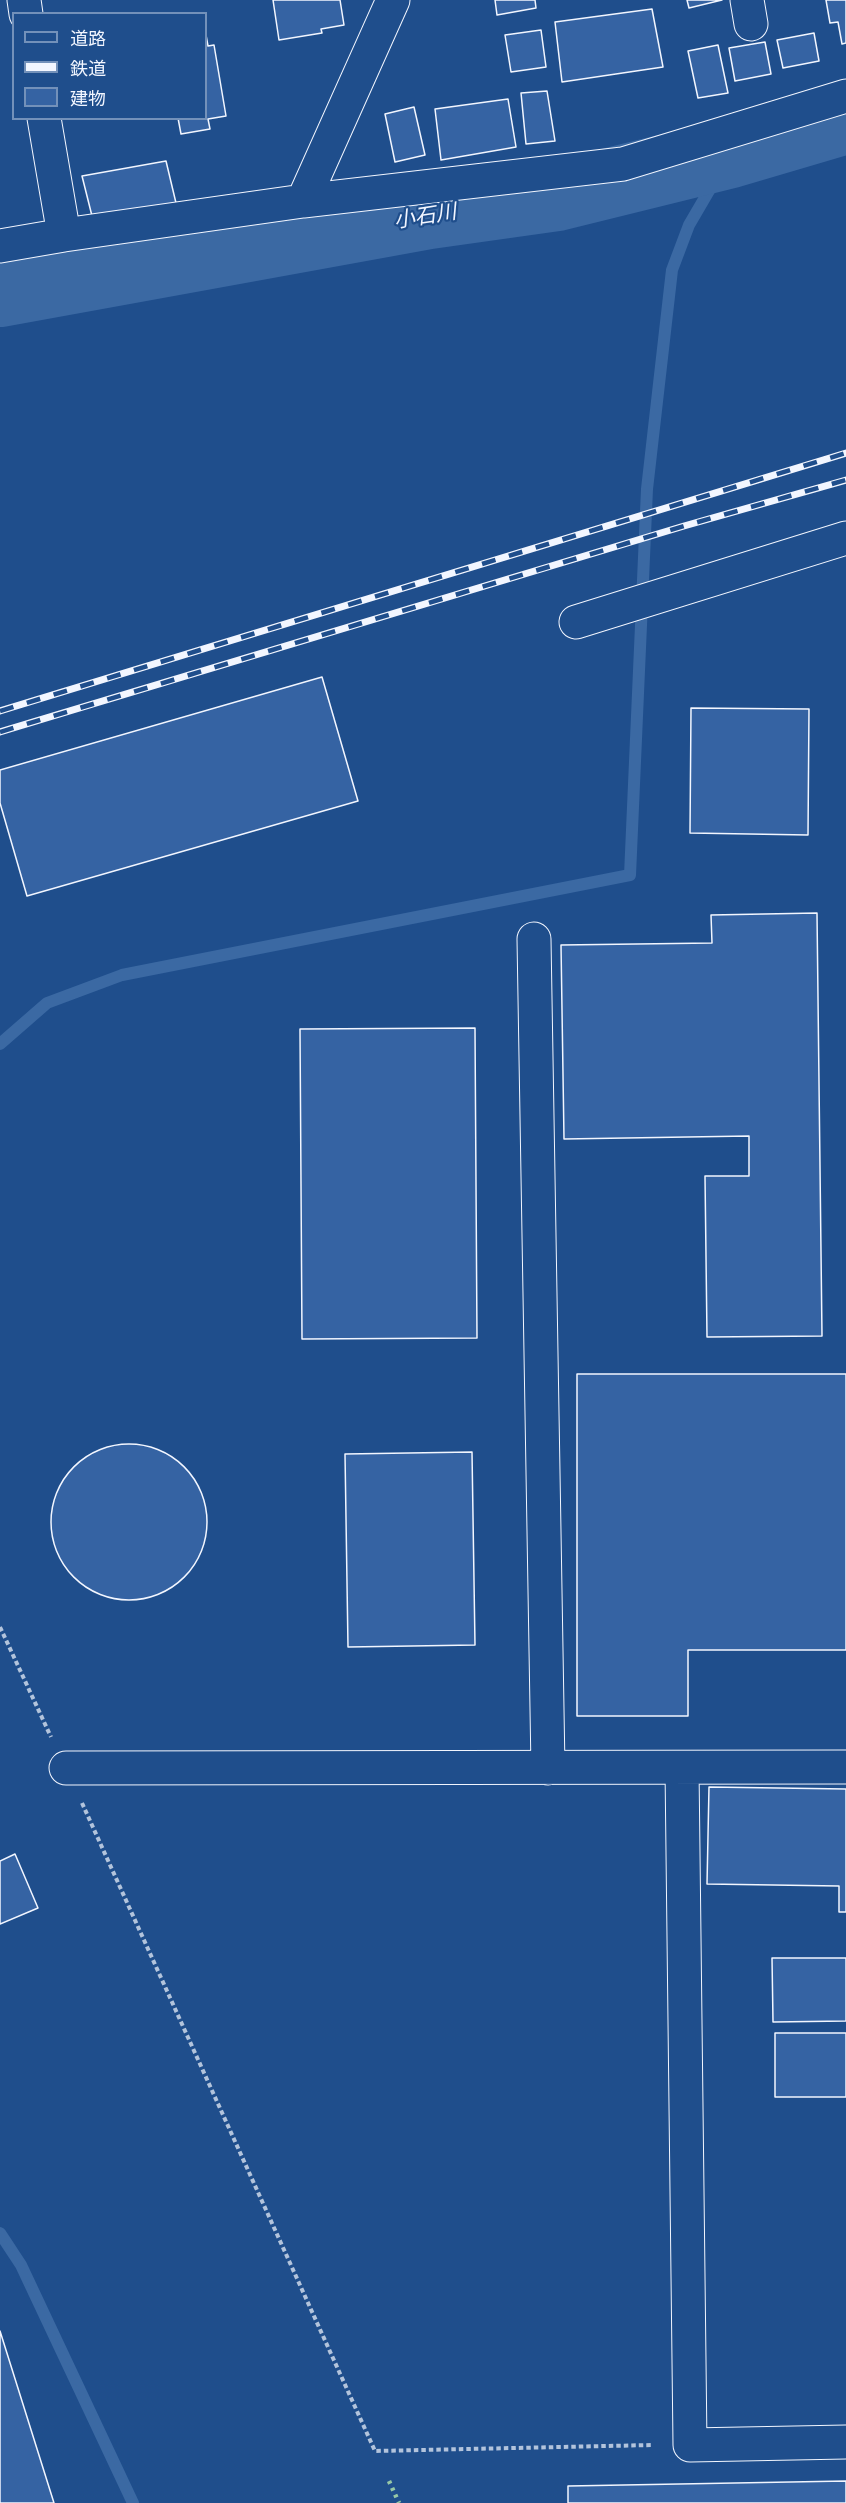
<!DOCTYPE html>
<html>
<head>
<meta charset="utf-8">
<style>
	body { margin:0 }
	#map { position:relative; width:846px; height:2503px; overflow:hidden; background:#1f4e8c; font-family:"Exo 2","Noto Sans JP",sans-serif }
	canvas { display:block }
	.legend { position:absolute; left:12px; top:12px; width:195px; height:108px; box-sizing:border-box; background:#1f4e8c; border:2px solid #7391ba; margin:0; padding:8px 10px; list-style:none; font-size:18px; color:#f2f6ff }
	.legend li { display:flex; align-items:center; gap:12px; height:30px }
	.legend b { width:30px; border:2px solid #7391ba }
</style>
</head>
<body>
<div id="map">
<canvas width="846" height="2503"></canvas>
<ul class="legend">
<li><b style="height:8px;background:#1f4e8c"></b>道路</li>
<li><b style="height:8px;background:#f2f6ff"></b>鉄道</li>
<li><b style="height:16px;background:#3563a3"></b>建物</li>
</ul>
</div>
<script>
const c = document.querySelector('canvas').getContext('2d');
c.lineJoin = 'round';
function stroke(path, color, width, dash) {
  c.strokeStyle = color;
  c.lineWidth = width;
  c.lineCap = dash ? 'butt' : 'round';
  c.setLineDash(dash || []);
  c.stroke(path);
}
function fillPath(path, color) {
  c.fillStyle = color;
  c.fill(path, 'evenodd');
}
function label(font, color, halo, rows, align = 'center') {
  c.font = font + ' "Exo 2","Noto Sans JP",sans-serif';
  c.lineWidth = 4.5;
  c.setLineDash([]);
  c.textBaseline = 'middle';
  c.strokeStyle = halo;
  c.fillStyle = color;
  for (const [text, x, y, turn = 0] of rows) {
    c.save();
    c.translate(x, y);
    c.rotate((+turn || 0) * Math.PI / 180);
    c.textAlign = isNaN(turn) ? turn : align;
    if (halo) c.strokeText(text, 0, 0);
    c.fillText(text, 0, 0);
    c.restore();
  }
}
stroke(new Path2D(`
	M0,1044L47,1003L122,975L630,875L647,489L672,270L689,225L731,153
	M0,2233L21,2265L133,2503`), '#3b69a3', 12);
stroke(new Path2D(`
	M0,292L429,214L557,196L731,153L846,119`), '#3b69a3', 70);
const building = new Path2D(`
	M273,0H340L344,25L321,29L322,33L279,40Z
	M495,0H535L536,8L497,15Z
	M687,0H722L689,8Z
	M826,0H846V43L842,44L838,22L830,23Z
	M652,9L663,67L562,82L555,22Z
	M541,30L546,67L511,72L505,35Z
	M814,33L819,61L783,68L777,40Z
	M206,35L208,46L214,45L226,116L208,119L210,129L181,134L178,118H206Z
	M765,42L771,74L735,81L729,48Z
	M718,45L728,93L698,98L688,51Z
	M547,91L555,141L526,144L521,93Z
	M508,99L516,147L441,160L435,109Z
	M414,107L425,155L395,162L385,114Z
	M166,161L176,203L92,216L82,176Z
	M322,677L358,801L27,896L0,803V770Z
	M691,708L809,709L808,835L690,833Z
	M817,913L822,1336L707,1337L705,1176H749V1136L564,1139L561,945L712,943L711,915Z
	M475,1028L477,1338L302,1339L300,1029Z
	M577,1374H846V1650H688V1716H577Z
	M51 1522a78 78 0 1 1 156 0a78 78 0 1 1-156 0Z
	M472,1452L475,1645L348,1647L345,1454Z
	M709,1787L846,1789V1912H839V1886L707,1884Z
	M15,1854L38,1908L0,1924V1861Z
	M772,1958H846V2021L773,2022Z
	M775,2033H846V2097H775Z
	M0,2331L54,2503H0Z
	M846,2481V2503H568V2486Z`);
fillPath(building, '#3563a3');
stroke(building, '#f2f6ff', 1.5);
const minor = new Path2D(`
	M24,0L26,14
	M747,0L751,24
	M44,118L64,235
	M303,201L393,0
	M0,246L64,235L303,201L623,164L846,96
	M534,939L548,1768
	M66,1768L846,1767
	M682,1768L690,2445L846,2442`);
const tertiary = new Path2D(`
	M576,622L846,538`);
stroke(minor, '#f2f6ff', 35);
stroke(tertiary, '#f2f6ff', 35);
stroke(new Path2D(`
	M0,1627L51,1737
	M82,1803L375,2451L653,2445`), '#b3c4dc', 4, [4.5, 3]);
stroke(minor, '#1f4e8c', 33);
stroke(tertiary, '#1f4e8c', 33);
const rail = new Path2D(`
	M0,711L846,453
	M0,732L684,526L846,480`);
stroke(rail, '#f2f6ff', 7);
stroke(rail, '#1f4e8c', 4.5, [14]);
stroke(new Path2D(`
	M389,2481L399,2503`), '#97c8a6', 4.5, [3, 4.5]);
label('italic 21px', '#f2f6ff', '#1f4e8c', [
	["小石川",425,216,-9]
]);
</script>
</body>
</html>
